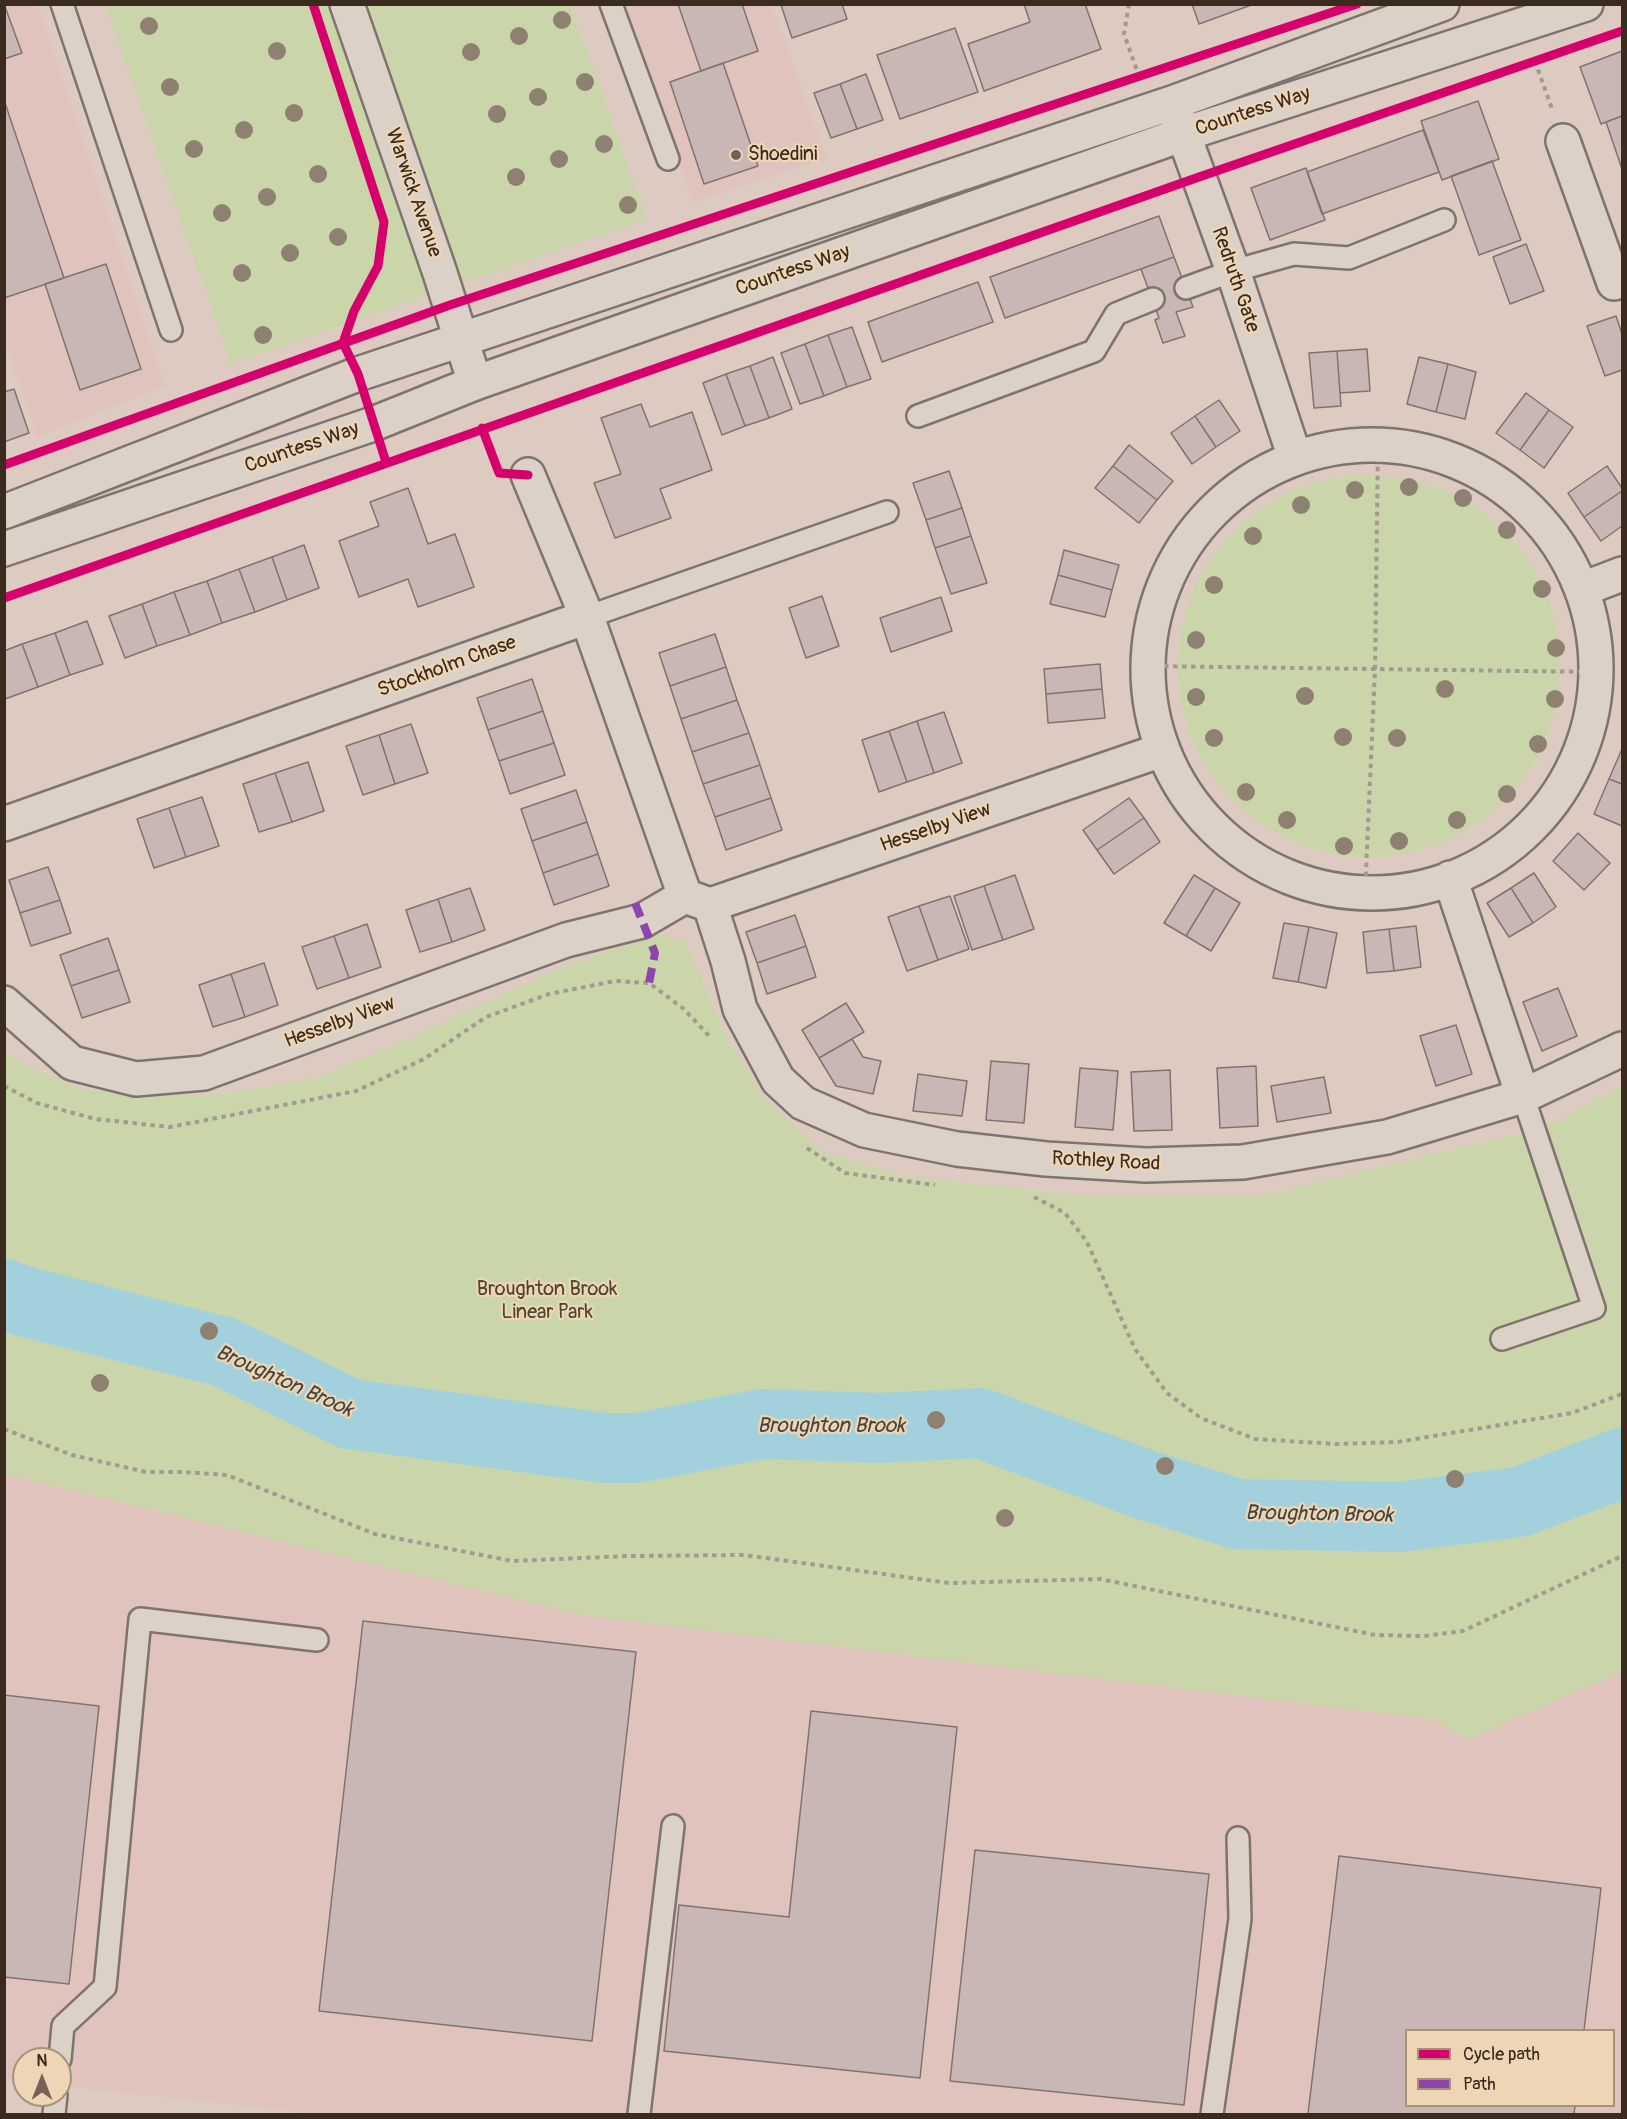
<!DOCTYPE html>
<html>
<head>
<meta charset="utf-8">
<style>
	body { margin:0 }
	#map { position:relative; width:1627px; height:2119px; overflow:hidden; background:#ddcbc2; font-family:Pangolin,sans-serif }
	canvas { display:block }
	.frame { position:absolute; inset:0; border:6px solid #3b2a1e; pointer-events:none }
	.legend { position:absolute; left:1405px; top:2029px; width:210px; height:78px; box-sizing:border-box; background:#edd5b5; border:2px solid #a69179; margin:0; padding:8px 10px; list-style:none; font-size:18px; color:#3b2a1e }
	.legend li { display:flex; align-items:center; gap:12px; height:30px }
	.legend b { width:30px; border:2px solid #a69179 }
	.north { position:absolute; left:12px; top:2047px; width:60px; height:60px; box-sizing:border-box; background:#edd5b5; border:2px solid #a69179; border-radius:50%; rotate:0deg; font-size:16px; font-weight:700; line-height:24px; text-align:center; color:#3b2a1e }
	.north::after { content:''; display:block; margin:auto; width:21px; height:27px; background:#746257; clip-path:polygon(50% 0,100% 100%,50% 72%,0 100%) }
</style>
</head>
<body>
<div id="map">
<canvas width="1627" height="2119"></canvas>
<div class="frame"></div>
<ul class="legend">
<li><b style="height:8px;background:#d6006c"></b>Cycle path</li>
<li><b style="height:8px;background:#8e44ad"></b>Path</li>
</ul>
<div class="north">N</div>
</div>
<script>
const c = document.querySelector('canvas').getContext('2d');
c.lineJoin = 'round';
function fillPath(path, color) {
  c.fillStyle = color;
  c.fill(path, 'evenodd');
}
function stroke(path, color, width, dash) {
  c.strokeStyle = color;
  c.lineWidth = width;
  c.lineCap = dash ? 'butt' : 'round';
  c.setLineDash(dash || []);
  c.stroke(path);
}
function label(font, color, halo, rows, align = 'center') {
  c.font = font + ' Pangolin,sans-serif';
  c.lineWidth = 4.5;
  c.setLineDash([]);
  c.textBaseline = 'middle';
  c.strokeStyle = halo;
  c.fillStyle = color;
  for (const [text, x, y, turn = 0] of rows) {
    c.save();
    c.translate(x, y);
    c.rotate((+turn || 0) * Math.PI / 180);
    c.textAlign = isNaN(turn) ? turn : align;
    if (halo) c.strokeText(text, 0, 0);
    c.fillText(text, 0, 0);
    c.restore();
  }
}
fillPath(new Path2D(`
	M4,5H38L165,386L37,437L5,344Z
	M625,5H772L827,158L692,203Z
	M5,1474L583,1615L1436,1720L1622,1635V2114H317L60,2086V2059H24V2081L5,2079ZM1406,2030H1614V2106H1406Z`), '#e1c3bd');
fillPath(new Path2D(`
	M105,5H570L647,219L231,364Z
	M1178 666a191 191 0 1 1 382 0a191 191 0 1 1-382 0Z
	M658,934L685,941L726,1037L763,1097L824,1153L910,1177L1080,1195L1261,1196L1545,1127L1622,1086V1672L1466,1740L1436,1720L583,1615L5,1474V1050L22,1064L82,1089L148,1097L228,1094L319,1077L390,1047L551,972Z`), '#cbd5aa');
stroke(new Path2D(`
	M4,1294L26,1302L224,1352L350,1414L605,1448H637L762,1424L881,1428L980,1423L1146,1485L1237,1514L1398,1517L1519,1502L1622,1463`), '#a2d1dd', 70);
const building = new Path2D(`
	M4,4L22,53L4,59Z
	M678,4H742L758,51L701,71Z
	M783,4H842L847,19L792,38L781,5Z
	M1024,4H1085L1101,49L984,91L968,44L1030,22Z
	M1192,4H1254L1199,24Z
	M955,28L978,92L900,119L877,55Z
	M1622,51V116L1601,124L1580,67Z
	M723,63L758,166L704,184L670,82Z
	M866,74L883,120L857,129L840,84Z
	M840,84L857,129L831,138L814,93Z
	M4,100L64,278L4,298Z
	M1478,101L1499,159L1442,180L1421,121Z
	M1622,116V169L1606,122Z
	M1423,130L1439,172L1322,214L1307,172Z
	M1492,161L1521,240L1479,255L1451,176Z
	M1306,168L1325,220L1270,240L1251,188Z
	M1159,216L1174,257L1005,318L990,277Z
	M1526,244L1544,291L1510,304L1493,257Z
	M1174,257L1193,307L1176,312L1185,336L1163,343L1155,320L1159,318L1141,269Z
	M106,264L141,369L80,390L45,284Z
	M978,282L993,322L882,362L868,322Z
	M1616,316L1622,334V370L1605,376L1587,326Z
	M852,327L871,379L847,387L828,335Z
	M828,335L847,387L824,396L805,344Z
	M805,344L824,396L800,404L781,353Z
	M1367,349L1370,391L1340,393L1337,351Z
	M1337,351L1341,406L1314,408L1309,353Z
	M773,357L792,409L769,418L750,366Z
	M1419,357L1448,364L1436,412L1407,404Z
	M1448,364L1476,372L1465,419L1436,412Z
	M750,366L769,418L745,426L726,374Z
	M726,374L745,426L722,435L703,383Z
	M14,389L29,433L4,442V392Z
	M1526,393L1549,410L1520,450L1496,433Z
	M1219,400L1240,431L1216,447L1195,416Z
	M641,404L650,427L692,412L712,470L660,489L671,518L615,538L594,483L621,474L601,418Z
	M1549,410L1573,427L1544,468L1520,450Z
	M1195,416L1216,447L1192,464L1171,433Z
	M1129,445L1173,481L1157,500L1113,466Z
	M1113,466L1157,500L1139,523L1095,488Z
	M1607,466L1622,488V491L1584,517L1568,493Z
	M949,471L962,508L926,520L913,483Z
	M408,488L428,544L455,534L474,587L418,607L408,579L359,597L339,541L379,526L370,502Z
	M1622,491V526L1601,541L1584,517Z
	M962,508L971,536L935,548L926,520Z
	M971,536L987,583L951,594L935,548Z
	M304,545L319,588L287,600L272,557Z
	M1064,550L1119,565L1112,590L1058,575Z
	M272,557L287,600L255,612L239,569Z
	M239,569L255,612L222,623L207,581Z
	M1058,575L1112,590L1105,617L1050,604Z
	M207,581L222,623L190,635L174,592Z
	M174,592L190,635L157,646L142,604Z
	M822,596L839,646L806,658L789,608Z
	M941,597L952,631L891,652L880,618Z
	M142,604L157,646L125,658L109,616Z
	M87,621L103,664L70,675L55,633Z
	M55,633L70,675L38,687L22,644Z
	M715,634L726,667L670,686L659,653Z
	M22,644L38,687L5,699L4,651Z
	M1100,664L1102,689L1046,694L1044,669Z
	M726,667L737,700L681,719L670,686Z
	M532,679L543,711L488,730L477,698Z
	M1102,689L1105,718L1048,723L1046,694Z
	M737,700L749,733L692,752L681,719Z
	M543,711L554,743L499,761L488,730Z
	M944,712L962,763L934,773L917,721Z
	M917,721L934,773L907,782L889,731Z
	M411,724L428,773L395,784L379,735Z
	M889,731L907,782L879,792L862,740Z
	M749,733L760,765L703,784L692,752Z
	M379,735L395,784L363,795L346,746Z
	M554,743L565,775L510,794L499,761Z
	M1622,749V784L1609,779Z
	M308,762L324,811L292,822L275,773Z
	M760,765L771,798L715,817L703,784Z
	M275,773L292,822L259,832L243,784Z
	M1609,779L1622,784V826L1594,814Z
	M576,790L587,822L532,841L521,809Z
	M202,797L219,846L186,857L169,808Z
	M771,798L782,830L726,850L715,817Z
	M1129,798L1144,818L1097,850L1083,830Z
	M169,808L186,857L154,868L137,819Z
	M1144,818L1160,842L1114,874L1097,850Z
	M587,822L598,854L543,873L532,841Z
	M1578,833L1610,863L1584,890L1553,861Z
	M598,854L609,886L554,905L543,873Z
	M48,867L60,900L20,913L9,880Z
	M1534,873L1556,907L1533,923L1511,888Z
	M1015,875L1034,929L1003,940L984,886Z
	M1194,875L1215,888L1186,936L1164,923Z
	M984,886L1003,940L972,950L954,896Z
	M470,888L485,930L452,942L438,899Z
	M1215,888L1240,903L1211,951L1186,936Z
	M1511,888L1533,923L1509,937L1487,903Z
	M950,896L969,949L938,960L919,906Z
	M438,899L452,942L420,952L406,910Z
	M60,900L71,933L31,946L20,913Z
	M919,906L938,960L907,971L888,917Z
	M795,915L806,946L757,963L746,932Z
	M1284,923L1309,927L1298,982L1273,978Z
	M367,924L381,967L349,978L334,936Z
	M1416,926L1421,967L1394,971L1389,929Z
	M1309,927L1337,933L1326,988L1298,982Z
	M1389,929L1394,971L1367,973L1363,932Z
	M334,936L349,978L317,989L302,947Z
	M108,938L119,970L71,986L60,955Z
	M806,946L816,977L767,994L757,963Z
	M264,963L278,1005L245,1017L231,974Z
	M119,970L130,1002L82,1018L71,986Z
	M231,974L245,1017L213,1027L199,985Z
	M1558,988L1577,1036L1542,1051L1523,1002Z
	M846,1003L864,1032L819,1058L802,1030Z
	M1456,1025L1472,1074L1436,1086L1420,1036Z
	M852,1039L863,1057L881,1061L873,1094L836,1086L819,1058Z
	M991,1061L1029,1064L1024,1123L986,1120Z
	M1256,1066L1258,1126L1220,1128L1217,1068Z
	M1080,1068L1118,1071L1113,1130L1075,1127Z
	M1170,1070L1172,1130L1134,1131L1131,1072Z
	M918,1074L967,1081L962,1116L913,1111Z
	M1324,1077L1331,1113L1277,1122L1271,1086Z
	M363,1621L636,1652L592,2041L319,2011Z
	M4,1695L99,1706L69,1984L4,1977Z
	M811,1711L957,1727L920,2078L664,2051L679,1905L789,1917Z
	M975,1850L1209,1874L1184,2105L950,2081Z
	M1339,1856L1601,1888L1584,2030H1406V2106H1575L1574,2114H1308Z`);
fillPath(building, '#c9b7b6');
stroke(building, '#7f746d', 1.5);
const service = new Path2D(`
	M62,4L171,330
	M611,4L668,159
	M1186,288L1233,271L1294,254L1349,258L1444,220
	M918,416L1094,351L1116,314L1153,299
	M587,617L887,512
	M1502,1339L1594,1308L1523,1096
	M60,2059L63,2026L105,1987L140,1619L317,1640
	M54,2114L56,2095
	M639,2114L673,1826
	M1212,2114L1240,1919L1238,1838`);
const minor = new Path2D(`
	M347,4L440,273L475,383
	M1174,108L1233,271L1295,458
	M1563,141L1614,283L1622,280
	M1148 669a224 224 0 1 1 448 0a224 224 0 1 1-448 0Z
	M528,475L587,617
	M1583,589L1622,574
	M4,824L587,617L685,896L710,905
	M1450,878L1523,1096
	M710,905L728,961L740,1009L778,1080L803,1103L864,1130L957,1149L1046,1159L1146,1165L1243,1162L1387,1137L1523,1096L1622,1049
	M710,905L1162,750
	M4,1003L72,1063L136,1079L204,1073L566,940L642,921L685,896`);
const tertiary = new Path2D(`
	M4,512L358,374L1172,103L1442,4
	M4,549L373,424L475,383L1184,134L1586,4`);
stroke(service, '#7f746d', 26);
stroke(minor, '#7f746d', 38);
stroke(tertiary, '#7f746d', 38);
stroke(new Path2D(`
	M1129,4L1124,34L1139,76
	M1535,61L1552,109
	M1146,666L1598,672
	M1365,894L1375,669L1378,444
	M4,1086L37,1103L95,1119L170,1127L356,1091L424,1059L486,1017L549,994L615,981L649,983L684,1009L711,1038
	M807,1148L845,1173L935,1185
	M1034,1197L1065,1213L1087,1242L1135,1349L1167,1393L1201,1418L1255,1439L1336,1444L1397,1442L1572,1413L1622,1394
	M4,1429L72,1455L146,1472H184L227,1475L375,1534L512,1561L628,1556L744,1555L949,1583L1100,1579L1375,1635L1424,1636L1463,1631L1622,1556`), '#a29991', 4, [4.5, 4.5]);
stroke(service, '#dbd1c6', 21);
stroke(minor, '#dbd1c6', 33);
stroke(tertiary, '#dbd1c6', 33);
stroke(new Path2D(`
	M635,903L655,953L649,983`), '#8e44ad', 8, [15, 8]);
stroke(new Path2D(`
	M313,4L384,222L378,266L354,311L343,343L358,374L386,462
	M482,428L499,473L528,475
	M4,465L450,305L1357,4
	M4,598L1199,177L1622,31`), '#d6006c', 9);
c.fillStyle = '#8e8172';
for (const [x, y] of [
	[562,20],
	[149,26],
	[519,36],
	[277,51],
	[471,52],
	[585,82],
	[170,87],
	[538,97],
	[294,113],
	[497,114],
	[244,130],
	[604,144],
	[194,149],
	[559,159],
	[318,174],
	[516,177],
	[267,197],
	[628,205],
	[222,213],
	[338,237],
	[290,253],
	[242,273],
	[263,335],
	[1409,487],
	[1355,490],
	[1463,498],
	[1301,505],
	[1507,530],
	[1253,536],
	[1214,585],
	[1542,589],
	[1196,640],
	[1556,648],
	[1445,689],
	[1305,696],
	[1196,697],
	[1555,699],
	[1343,737],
	[1214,738],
	[1397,738],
	[1538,744],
	[1246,792],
	[1507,794],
	[1287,820],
	[1457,820],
	[1399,841],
	[1344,846],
	[209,1331],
	[100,1383],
	[936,1420],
	[1165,1466],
	[1455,1479],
	[1005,1518]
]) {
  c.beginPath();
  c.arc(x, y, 9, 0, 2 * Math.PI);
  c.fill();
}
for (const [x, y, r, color] of [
	[736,155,6,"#746257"]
]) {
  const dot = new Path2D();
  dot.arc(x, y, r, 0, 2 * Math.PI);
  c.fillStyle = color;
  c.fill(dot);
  stroke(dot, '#edd5b5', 2);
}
label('20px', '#3b2a1e', '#edd5b5', [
	["Countess Way",1253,112,-18],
	["Warwick Avenue",413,193,71],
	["Countess Way",793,271,-19],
	["Redruth Gate",1235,280,71],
	["Countess Way",302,448,-19],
	["Stockholm Chase",447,667,-20],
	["Hesselby View",936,828,-19],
	["Hesselby View",340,1023,-20],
	["Rothley Road",1106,1162,3]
]);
label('20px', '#3b2a1e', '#edd5b5', [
	["Shoedini",748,155]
], 'left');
label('20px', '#4e4530', '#edd5b5', [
	["Broughton Brook",547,1290],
	["Linear Park",547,1313]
]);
label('italic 21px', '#47443c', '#edd5b5', [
	["Broughton Brook",284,1382,24],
	["Broughton Brook",831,1427],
	["Broughton Brook",1319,1515,1]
]);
</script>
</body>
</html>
